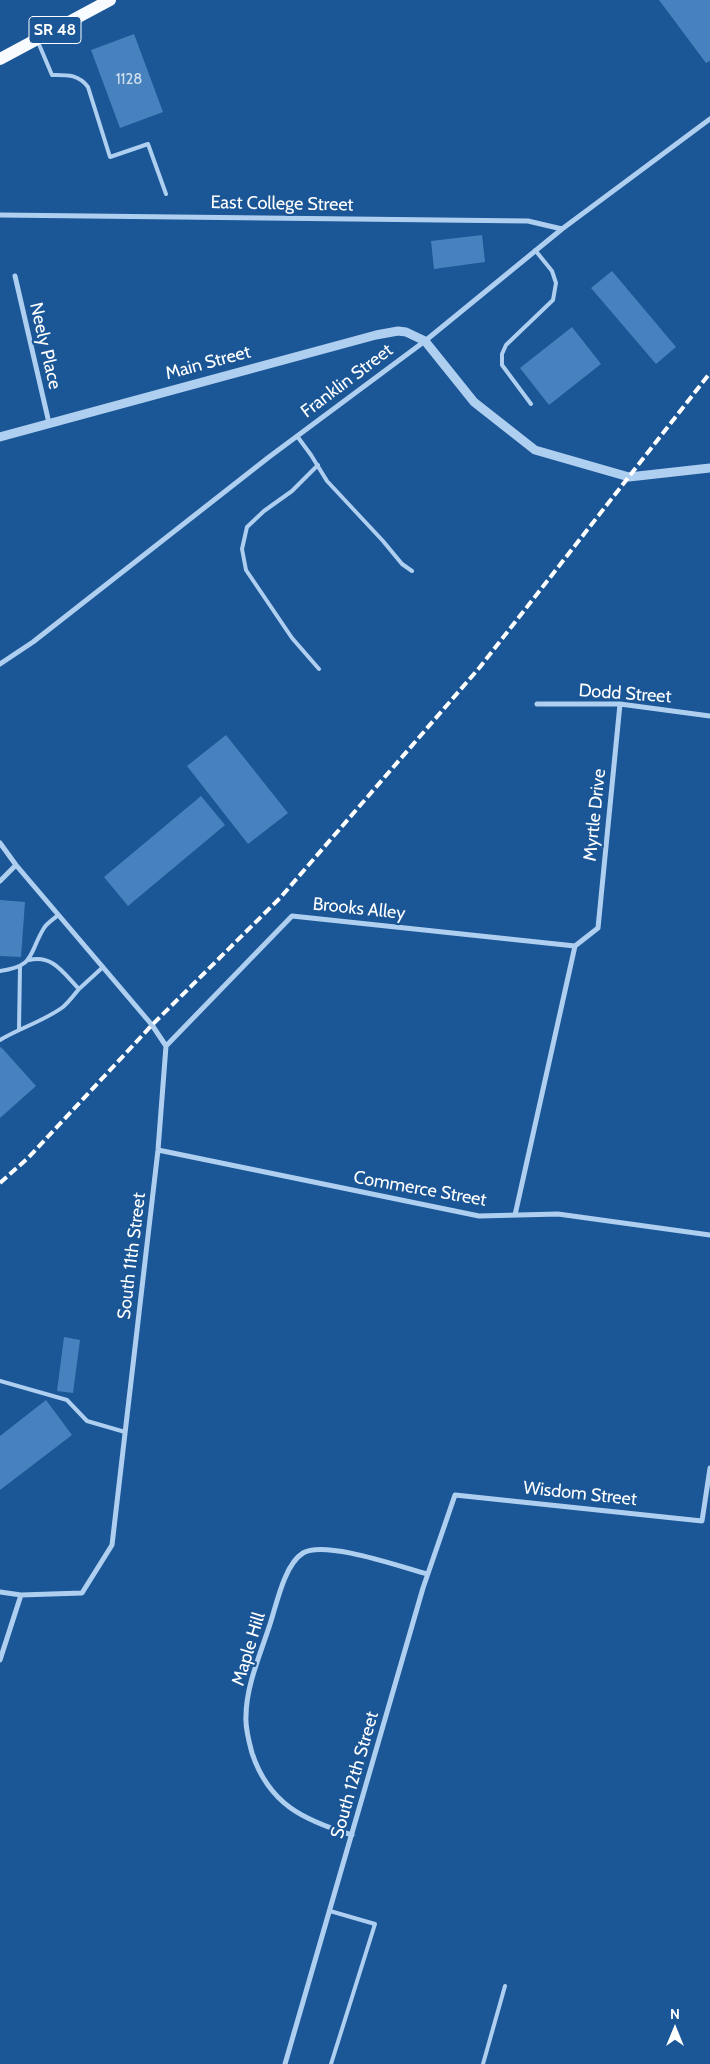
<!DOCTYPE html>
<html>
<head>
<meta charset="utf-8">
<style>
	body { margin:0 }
	#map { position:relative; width:710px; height:2064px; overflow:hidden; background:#1b5696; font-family:Cabin,sans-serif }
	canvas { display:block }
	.north { position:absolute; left:650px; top:2004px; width:50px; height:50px; -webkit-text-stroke:4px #1b5696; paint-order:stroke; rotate:0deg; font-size:14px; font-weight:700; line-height:20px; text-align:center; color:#fff }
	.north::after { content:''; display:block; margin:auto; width:18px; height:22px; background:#fff; clip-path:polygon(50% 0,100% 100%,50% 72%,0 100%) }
</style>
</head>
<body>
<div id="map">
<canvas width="710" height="2064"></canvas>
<div class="north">N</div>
</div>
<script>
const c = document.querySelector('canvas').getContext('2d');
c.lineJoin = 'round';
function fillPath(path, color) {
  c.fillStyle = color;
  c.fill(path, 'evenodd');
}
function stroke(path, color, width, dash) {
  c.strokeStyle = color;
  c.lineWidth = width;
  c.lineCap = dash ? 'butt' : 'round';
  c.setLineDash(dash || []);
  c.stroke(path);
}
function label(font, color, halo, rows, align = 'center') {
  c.font = font + ' Cabin,sans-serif';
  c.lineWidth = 4.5;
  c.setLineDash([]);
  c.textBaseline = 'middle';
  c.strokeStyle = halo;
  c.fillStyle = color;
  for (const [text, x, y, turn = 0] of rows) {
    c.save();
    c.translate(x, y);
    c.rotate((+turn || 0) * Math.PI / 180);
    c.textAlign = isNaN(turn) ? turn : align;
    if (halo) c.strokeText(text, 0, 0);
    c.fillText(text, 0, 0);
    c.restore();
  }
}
fillPath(new Path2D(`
	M659,0H710V61L706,63Z
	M134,34L163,112L120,128L91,50Z
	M482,235L485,262L434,269L431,241Z
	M612,271L676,347L656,364L591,288Z
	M572,327L601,364L549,405L520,368Z
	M226,735L288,813L248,844L187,766Z
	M201,796L225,825L128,906L104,877Z
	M0,900L25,902L21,957L0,956Z
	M1,1047L36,1086L0,1118V1048Z
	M64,1337L80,1340L73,1393L57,1391Z
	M46,1400L72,1435L0,1490V1436Z`), '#4882be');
stroke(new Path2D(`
	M38,42L52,75C67,75 78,74 88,87L110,157L148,144L166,194
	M531,404L502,365V354L506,345L553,300L556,283L552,271L535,250
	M297,436L311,455L327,481L383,541L402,564L412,571
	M318,465L292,491L264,511L247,527L242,549L246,570L292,638L319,669
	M29,960C53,954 64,974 79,989L103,967
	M0,971C36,966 28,954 44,928C47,923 54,919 58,915
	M19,1029L20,967
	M0,1040C20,1028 44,1021 63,1007C69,1002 74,995 79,989
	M0,1381L67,1400L87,1421L125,1432
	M330,1911L375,1924L331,2064
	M483,2064L505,1986`), '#afcff0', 4);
stroke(new Path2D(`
	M0,215L528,221L562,229
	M15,276L49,423
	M0,664L33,642L269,457L425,341L562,229L710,119
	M537,704H620L710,716
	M0,843L16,865L152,1025L166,1046L158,1150L112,1545L82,1593L21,1595L0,1592
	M0,881L16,865
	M166,1046L292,916L575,946L598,928L620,704
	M158,1150L479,1216L558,1214L710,1235
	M515,1215L575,946
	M0,1660L21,1595
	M352,1835C303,1820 269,1804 252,1753C249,1742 245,1727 246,1716C246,1685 262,1650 271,1621C277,1602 285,1564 303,1553C325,1540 401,1567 427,1574
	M285,2064L423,1588L455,1495L702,1521L710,1468`), '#afcff0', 5);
stroke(new Path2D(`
	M0,437L376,335L398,331L406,332L425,341L474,402L535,450L629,477L710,468`), '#afcff0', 9);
stroke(new Path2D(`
	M0,59L110,0`), '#f8fbff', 12);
stroke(new Path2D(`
	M0,1183L29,1157L152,1025L280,898L480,667L710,373`), '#fff', 4, [9, 4]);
label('15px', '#d1e0ef', null, [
	["1128",129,80]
]);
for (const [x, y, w] of [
	[55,30,52]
]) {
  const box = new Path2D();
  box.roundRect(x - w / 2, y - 13.5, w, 27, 4);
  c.fillStyle = '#1b5696';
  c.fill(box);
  stroke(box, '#fff', 1);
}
label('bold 16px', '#fff', null, [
	["SR 48",55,30]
]);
label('18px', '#fff', '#1b5696', [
	["East College Street",282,204,1],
	["Neely Place",45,346,77],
	["Main Street",208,363,-15],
	["Franklin Street",347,381,-37],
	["Dodd Street",625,694,4],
	["Myrtle Drive",595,815,-84],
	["Brooks Alley",359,909,6],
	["Commerce Street",420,1189,10],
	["South 11th Street",132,1256,-83],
	["Wisdom Street",580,1494,6],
	["Maple Hill",249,1649,-73],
	["South 12th Street",355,1775,-74]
]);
</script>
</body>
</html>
